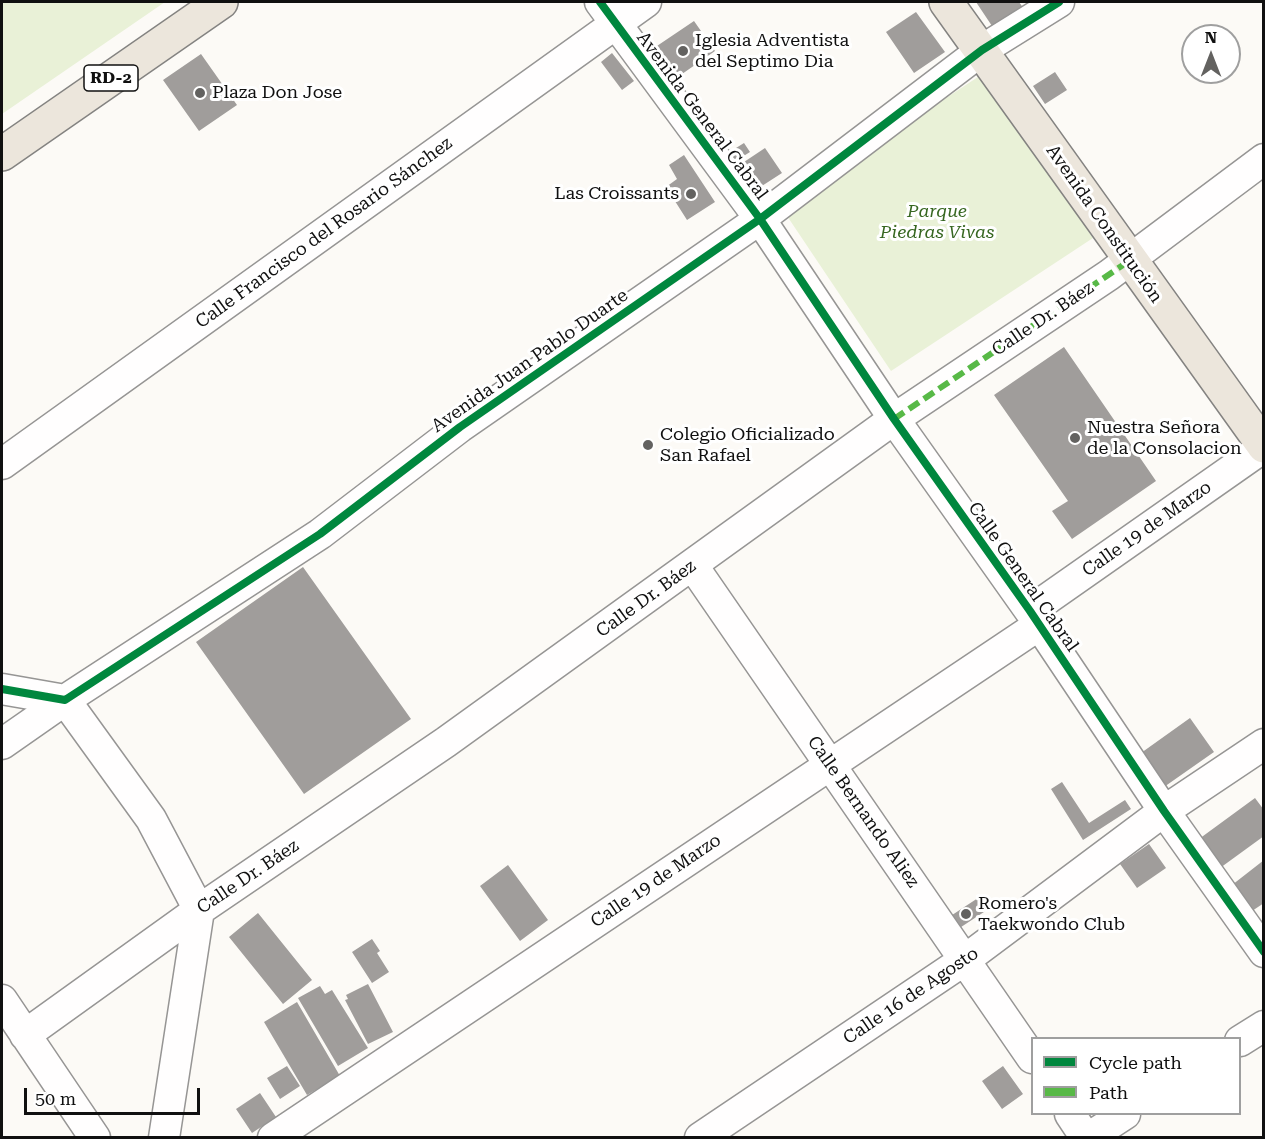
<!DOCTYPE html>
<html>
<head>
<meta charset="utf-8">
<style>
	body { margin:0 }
	#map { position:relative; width:1265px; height:1139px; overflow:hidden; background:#fcfaf6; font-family:"Roboto Serif",serif }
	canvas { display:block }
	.frame { position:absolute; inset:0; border:3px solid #101010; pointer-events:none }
	.legend { position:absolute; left:1031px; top:1037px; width:210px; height:78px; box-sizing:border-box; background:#fff; border:2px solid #9f9f9f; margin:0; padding:8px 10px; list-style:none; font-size:18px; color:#101010 }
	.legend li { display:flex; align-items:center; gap:12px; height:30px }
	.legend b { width:30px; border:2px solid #9f9f9f }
	.north { position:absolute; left:1181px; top:24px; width:60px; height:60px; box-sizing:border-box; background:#fff; border:2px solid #9f9f9f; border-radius:50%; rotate:0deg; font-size:16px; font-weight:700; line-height:24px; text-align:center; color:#101010 }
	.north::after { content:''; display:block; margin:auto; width:21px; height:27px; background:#636260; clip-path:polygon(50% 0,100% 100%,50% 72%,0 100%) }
	.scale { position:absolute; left:24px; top:1088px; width:176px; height:27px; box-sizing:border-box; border:3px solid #101010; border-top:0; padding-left:8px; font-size:18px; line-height:21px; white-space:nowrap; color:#101010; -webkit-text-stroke:4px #fff; paint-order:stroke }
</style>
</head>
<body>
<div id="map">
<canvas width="1265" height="1139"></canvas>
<div class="frame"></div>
<ul class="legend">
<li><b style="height:8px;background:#00873e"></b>Cycle path</li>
<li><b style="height:8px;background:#58b947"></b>Path</li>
</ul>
<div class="north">N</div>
<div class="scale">50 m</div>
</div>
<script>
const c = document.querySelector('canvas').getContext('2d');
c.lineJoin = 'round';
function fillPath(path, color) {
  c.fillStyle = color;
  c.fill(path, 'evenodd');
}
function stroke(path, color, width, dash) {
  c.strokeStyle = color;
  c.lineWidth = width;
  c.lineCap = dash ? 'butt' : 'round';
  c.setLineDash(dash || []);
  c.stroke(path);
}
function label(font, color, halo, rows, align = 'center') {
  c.font = font + ' "Roboto Serif",serif';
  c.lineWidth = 6;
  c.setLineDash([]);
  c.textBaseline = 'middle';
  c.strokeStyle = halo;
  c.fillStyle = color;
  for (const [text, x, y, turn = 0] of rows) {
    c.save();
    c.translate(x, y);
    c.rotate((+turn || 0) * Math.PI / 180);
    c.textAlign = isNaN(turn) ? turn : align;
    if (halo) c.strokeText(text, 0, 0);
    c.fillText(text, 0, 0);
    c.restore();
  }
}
fillPath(new Path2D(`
	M2,2H165L2,114Z
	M984,73L1093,238L891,371L781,207Z`), '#e9f1d7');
fillPath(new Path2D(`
	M976,2H1019L1024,9L994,29Z
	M916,12L945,52L914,73L886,32Z
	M694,21L715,51L672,81L651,50Z
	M612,53L634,81L622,90L601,62Z
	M201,54L237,105L199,131L163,80Z
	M1055,72L1067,90L1045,104L1033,86Z
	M744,143L750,152L734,162L728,153Z
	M765,148L782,173L751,193L735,168Z
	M684,155L715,202L687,220L666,187L677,179L669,165Z
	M1064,347L1156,481L1072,539L1052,511L1068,501L994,395Z
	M303,567L411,719L304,794L196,642Z
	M1190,718L1214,752L1164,787L1141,753Z
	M1062,782L1089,823L1125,800L1131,809L1083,840L1051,789Z
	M1255,798L1264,810V836L1220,868L1199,839Z
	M1149,844L1166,868L1137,888L1120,864Z
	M1264,860V903L1252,911L1232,885Z
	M508,865L548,920L520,941L480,886Z
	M978,898L987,910L955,931L946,919Z
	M258,913L312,980L283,1004L229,937Z
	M372,939L380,951L377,953L389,972L372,983L352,952Z
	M368,984L393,1032L368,1044L345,1000L348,999L346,995Z
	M320,986L325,994L332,990L368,1048L338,1066L298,998Z
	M297,1002L340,1076L307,1095L264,1022Z
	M287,1066L300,1086L280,1099L267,1078Z
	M1003,1066L1023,1094L1002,1109L982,1081Z
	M260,1093L276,1117L252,1133L236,1109Z`), '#a09d9b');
const minor = new Path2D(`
	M600,2L760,219L894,419L1030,611L1164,811L1264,952
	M2,464L646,2
	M693,566L1032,1058
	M1030,611L1264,447
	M2,689L65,700L320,534L460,427L760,219L982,50L1059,2
	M2,744L65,700L151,819L199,910L164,1138
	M2,1000L95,1138
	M25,1035L199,910L446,742L894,419L1109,275L1264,159
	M1240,1041L1264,1026
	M1070,1114L1086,1138
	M273,1138L1039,625
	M700,1138L966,959L1164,811L1264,744
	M1088,1138L1125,1114`);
const major = new Path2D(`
	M946,2L1264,446
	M2,154L221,2`);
stroke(minor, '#969594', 33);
stroke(major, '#848381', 36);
stroke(minor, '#fffefe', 30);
stroke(major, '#ece6dc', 33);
stroke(new Path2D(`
	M894,419L1129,261`), '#58b947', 6, [12, 6]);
stroke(new Path2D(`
	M600,2L760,219L894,419L1030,611L1164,811L1264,952
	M2,689L65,700L320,534L460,427L760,219L982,50L1059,2`), '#00873e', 8);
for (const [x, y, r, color] of [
	[683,51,6,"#636260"],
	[200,93,6,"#636260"],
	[691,194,6,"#636260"],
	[1075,438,6,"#636260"],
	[648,445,6,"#636260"],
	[966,914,6,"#636260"]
]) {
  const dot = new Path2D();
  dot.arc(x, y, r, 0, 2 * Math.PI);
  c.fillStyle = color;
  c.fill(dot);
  stroke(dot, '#fff', 2);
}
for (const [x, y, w] of [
	[111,78,54]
]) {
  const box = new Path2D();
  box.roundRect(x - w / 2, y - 13, w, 26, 4.5);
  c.fillStyle = '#fff';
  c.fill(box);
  stroke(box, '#101010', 1.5);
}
label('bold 16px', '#101010', null, [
	["RD-2",111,78]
]);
label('18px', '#101010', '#fff', [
	["Iglesia Adventista",695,41],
	["del Septimo Dia",695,62],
	["Plaza Don Jose",212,93],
	["Las Croissants",679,194,"right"],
	["Nuestra Señora",1087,428],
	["de la Consolacion",1087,449],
	["Colegio Oficializado",660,435],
	["San Rafael",660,456],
	["Romero's",978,904],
	["Taekwondo Club",978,925]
], 'left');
label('18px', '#101010', '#fff', [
	["Avenida General Cabral",702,116,53],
	["Avenida Constitución",1104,224,55],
	["Calle Francisco del Rosario Sánchez",324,233,-36],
	["Calle Dr. Báez",1043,319,-34],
	["Avenida Juan Pablo Duarte",530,361,-35],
	["Calle 19 de Marzo",1147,529,-35],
	["Calle General Cabral",1023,577,55],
	["Calle Dr. Báez",646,599,-36],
	["Calle Bernando Aliez",863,812,55],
	["Calle Dr. Báez",248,877,-34],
	["Calle 19 de Marzo",656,881,-34],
	["Calle 16 de Agosto",911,996,-34]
]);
label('italic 18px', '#376721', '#fff', [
	["Parque",937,212],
	["Piedras Vivas",937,233]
]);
</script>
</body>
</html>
